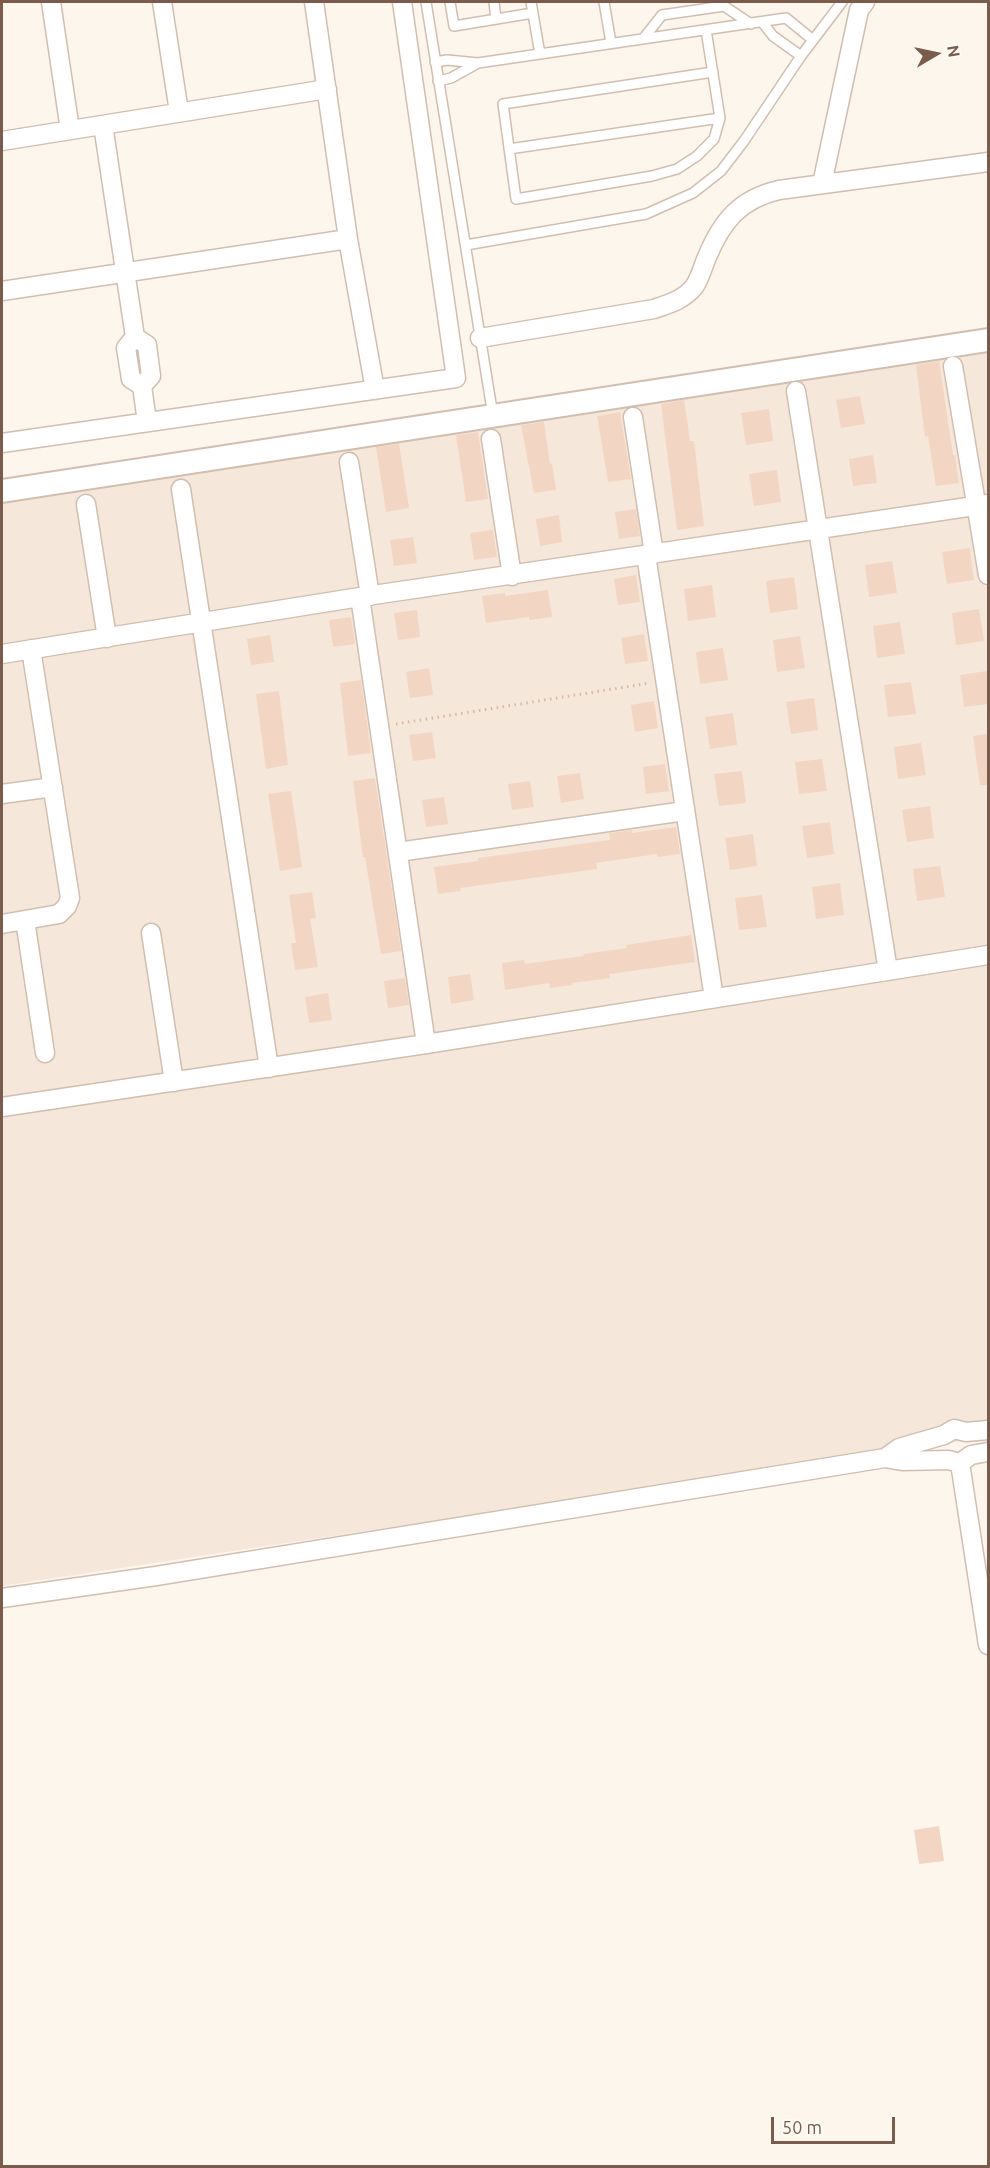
<!DOCTYPE html>
<html>
<head>
<meta charset="utf-8">
<style>
	body { margin:0 }
	#map { position:relative; width:990px; height:2168px; overflow:hidden; background:#fdf6ec; font-family:Ubuntu,sans-serif }
	canvas { display:block }
	.frame { position:absolute; inset:0; border:3px solid #7a5c4d; pointer-events:none }
	.north { position:absolute; left:906px; top:24px; width:60px; height:60px; -webkit-text-stroke:4px #fffaf3; paint-order:stroke; rotate:81deg; font-size:16px; font-weight:700; line-height:24px; text-align:center; color:#7a5c4d }
	.north::after { content:''; display:block; margin:auto; width:21px; height:27px; background:#7a5c4d; clip-path:polygon(50% 0,100% 100%,50% 72%,0 100%) }
	.scale { position:absolute; left:771px; top:2117px; width:124px; height:27px; box-sizing:border-box; border:3px solid #7a5c4d; border-top:0; padding-left:8px; font-size:18px; line-height:21px; white-space:nowrap; color:#7a5c4d; -webkit-text-stroke:4px #fffaf3; paint-order:stroke }
</style>
</head>
<body>
<div id="map">
<canvas width="990" height="2168"></canvas>
<div class="frame"></div>
<div class="north">N</div>
<div class="scale">50 m</div>
</div>
<script>
const c = document.querySelector('canvas').getContext('2d');
c.lineJoin = 'round';
function fillPath(path, color) {
  c.fillStyle = color;
  c.fill(path, 'evenodd');
}
function stroke(path, color, width, dash) {
  c.strokeStyle = color;
  c.lineWidth = width;
  c.lineCap = dash ? 'butt' : 'round';
  c.setLineDash(dash || []);
  c.stroke(path);
}
fillPath(new Path2D(`
	M988,347V1437L2,1586V502L199,468Z`), '#f5e8da');
fillPath(new Path2D(`
	M939,361L953,455H955L959,483L936,486L928,436L925,437L916,365Z
	M860,396L865,424L841,428L836,400Z
	M684,400L690,441H694L704,526L677,530L661,404Z
	M769,409L773,441L746,445L741,413Z
	M620,412L631,479L608,482L597,416Z
	M544,422L550,464L552,463L556,490L534,493L521,425Z
	M478,432L488,499L466,502L456,435Z
	M399,444L409,508L386,512L376,447Z
	M873,455L877,483L853,486L849,459Z
	M777,470L781,502L754,506L749,474Z
	M636,509L640,536L619,539L615,512Z
	M559,515L562,542L540,546L536,519Z
	M493,530L497,557L474,560L470,533Z
	M413,537L417,563L394,566L390,540Z
	M970,548L974,580L947,584L942,552Z
	M892,561L897,593L869,597L865,565Z
	M636,575L640,602L618,605L614,579Z
	M794,577L798,609L770,613L766,581Z
	M712,585L716,617L688,621L684,589Z
	M548,590L552,617L529,620V617L486,623L482,596L505,593V596Z
	M979,609L984,641L956,645L952,613Z
	M417,610L420,637L398,640L394,613Z
	M351,617L355,644L333,647L329,620Z
	M900,622L905,654L877,658L873,626Z
	M644,634L648,661L625,664L621,638Z
	M270,635L274,662L251,665L247,639Z
	M800,636L805,668L777,672L773,640Z
	M723,648L728,680L700,684L696,652Z
	M429,668L433,695L410,698L406,672Z
	M987,671L988,704L964,707L960,675Z
	M361,680L371,753L348,756L340,683Z
	M911,682L916,714L888,717L884,685Z
	M279,691L288,765L266,769L256,694Z
	M814,698L818,730L791,734L786,702Z
	M654,701L658,728L635,732L631,705Z
	M733,713L737,745L710,749L705,717Z
	M432,732L436,758L413,761L409,735Z
	M988,734V785H980L973,736Z
	M921,743L926,775L898,779L894,747Z
	M822,759L827,791L799,794L795,762Z
	M665,764L669,791L646,794L643,767Z
	M742,771L746,803L719,806L714,774Z
	M580,773L584,799L561,803L557,776Z
	M375,778L401,951L381,954L365,857H363L353,781Z
	M530,781L534,807L512,810L508,784Z
	M291,791L302,867L280,871L268,794Z
	M444,797L448,824L426,827L422,800Z
	M930,806L934,838L907,842L902,810Z
	M830,822L834,854L807,858L802,826Z
	M676,827L680,854L657,857V854L596,863L597,869L460,888L461,891L438,894L434,867L478,861V858L610,840L609,833L632,830V833Z
	M753,834L757,866L730,870L725,838Z
	M940,866L945,897L917,901L913,869Z
	M840,883L844,915L816,919L812,887Z
	M312,892L316,918L310,919L318,967L295,970L291,943H296L289,895Z
	M762,895L767,927L739,930L735,898Z
	M691,935L695,962L610,974V978L572,983V985L550,988L549,983L505,990L502,963L524,960L525,964L584,956L583,954L627,948L626,945Z
	M470,974L474,1000L451,1004L448,977Z
	M405,978L409,1005L388,1008L384,981Z
	M328,993L332,1020L309,1023L305,997Z
	M939,1826L944,1861L919,1864L914,1830Z`), '#f3d5c3');
const service = new Path2D(`
	M426,2L493,416
	M450,2L454,26L533,13
	M494,2L496,19
	M531,2L540,54
	M604,2L611,43
	M762,22L773,36L801,56
	M706,30L720,118L714,139L697,156L677,169L652,176L516,199L503,104L713,72
	M643,39L662,15L724,6L751,24
	M435,62L447,60L478,63L786,18L813,40
	M438,81L451,78L478,63
	M509,149L720,118
	M466,245L646,214L693,193L721,171L744,141L801,56L842,2`);
const minor = new Path2D(`
	M51,2L70,130
	M162,2L179,112
	M314,2L348,239L375,390
	M103,125L135,337L126,348L131,379L142,386L147,422
	M2,141L327,89
	M822,184L859,10L865,2
	M2,291L348,239
	M135,337L147,345L151,376L142,386
	M480,338L654,309C669,304 683,300 694,287C700,279 703,266 707,257C722,221 740,199 779,190L988,162
	M953,366L988,575
	M796,391L888,971
	M633,417L654,554
	M491,439L512,576
	M2,443L456,378L402,2
	M349,462L370,596
	M181,489L269,1068
	M86,504L107,638
	M646,555L714,998
	M360,597L426,1044
	M2,654L360,597L988,504
	M2,794L53,787
	M398,852L685,811
	M25,920L45,1053
	M2,924L59,914L67,906L70,898L31,649
	M151,933L174,1082
	M2,1107L426,1044L988,955
	M885,1458L899,1448L944,1435L954,1429L966,1432L988,1430
	M960,1463L988,1645
	M2,1598L156,1576L885,1458L902,1461L948,1460L960,1463L971,1455L988,1452`);
const tertiary = new Path2D(`
	M2,491L988,340`);
stroke(service, '#d1beb0', 12);
stroke(minor, '#d1beb0', 21);
stroke(tertiary, '#d1beb0', 26);
stroke(new Path2D(`
	M396,724L650,683`), '#d9b8a5', 3, [1.5, 4.5]);
stroke(service, '#fff', 9);
stroke(minor, '#fff', 18);
stroke(tertiary, '#fff', 22);
</script>
</body>
</html>
